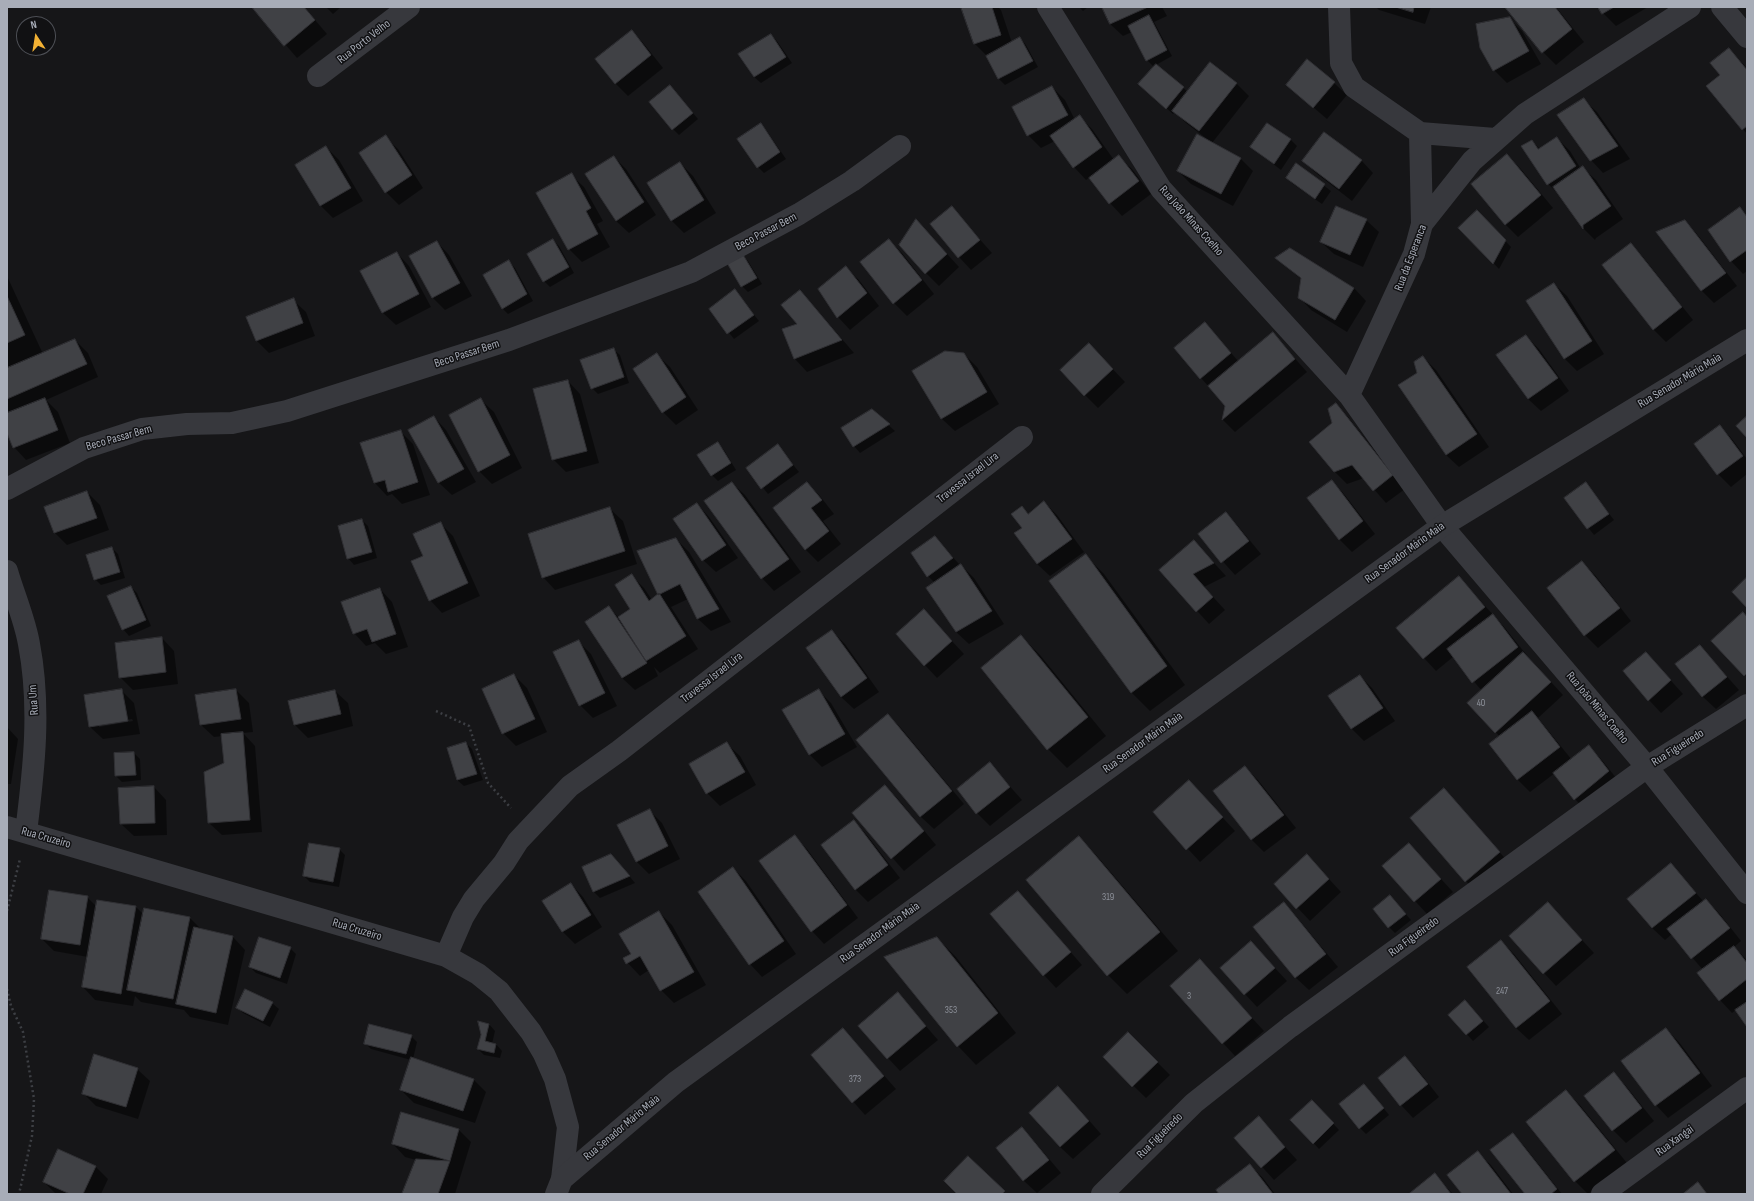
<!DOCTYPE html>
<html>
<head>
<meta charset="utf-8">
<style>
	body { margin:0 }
	#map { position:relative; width:1754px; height:1201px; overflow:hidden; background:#161618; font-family:"Sofia Sans Condensed",sans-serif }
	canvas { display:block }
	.frame { position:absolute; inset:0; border:8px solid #a8adb8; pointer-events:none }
	.north { position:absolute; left:16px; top:16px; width:40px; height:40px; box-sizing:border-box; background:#111113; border:1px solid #4d4f55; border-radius:50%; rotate:348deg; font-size:11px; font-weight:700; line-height:16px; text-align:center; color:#a8adb8 }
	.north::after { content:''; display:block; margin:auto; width:14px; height:18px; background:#f2b134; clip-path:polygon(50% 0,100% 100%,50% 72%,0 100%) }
</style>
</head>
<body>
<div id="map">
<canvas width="1754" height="1201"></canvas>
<div class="frame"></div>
<div class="north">N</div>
</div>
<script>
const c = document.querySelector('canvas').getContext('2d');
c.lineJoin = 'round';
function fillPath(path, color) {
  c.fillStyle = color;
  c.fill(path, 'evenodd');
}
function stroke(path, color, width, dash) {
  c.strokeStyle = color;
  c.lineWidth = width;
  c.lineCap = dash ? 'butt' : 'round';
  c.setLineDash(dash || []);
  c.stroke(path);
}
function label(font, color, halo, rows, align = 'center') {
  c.font = font + ' "Sofia Sans Condensed",sans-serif';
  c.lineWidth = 3;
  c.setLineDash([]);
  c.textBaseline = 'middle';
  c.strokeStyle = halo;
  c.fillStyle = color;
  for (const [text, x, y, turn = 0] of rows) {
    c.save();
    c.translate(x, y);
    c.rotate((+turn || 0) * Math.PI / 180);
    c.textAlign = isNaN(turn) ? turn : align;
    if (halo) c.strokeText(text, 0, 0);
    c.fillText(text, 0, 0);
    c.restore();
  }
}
fillPath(new Path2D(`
	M253,7H304L327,34L297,58Z
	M326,7H341L333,14Z
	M962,7H998L1001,10L1012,43L1020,38L1026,45L1038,67L1005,85L999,79L987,56L974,43Z
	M1079,7H1088L1083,11Z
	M1103,7H1162L1167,16L1154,22L1172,56L1156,65L1188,92L1236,83L1249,96L1212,143L1240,158L1253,171L1233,206L1191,184L1178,171L1207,139L1186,123L1175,112L1173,114L1139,84L1154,67L1147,60L1132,32L1123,36L1110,24Z
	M1376,7H1431L1425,24L1379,10Z
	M1507,7H1556L1584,42L1556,65L1543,52Z
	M1600,7H1648L1616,26L1603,13Z
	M1509,18L1522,31L1541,64L1507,83L1494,70Z
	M632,31L644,44L663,68L628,96L615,83Z
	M771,35L777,41L792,63L761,83L754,77L740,55Z
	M1729,49L1747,68V134L1708,86L1722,75Z
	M1334,83L1347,95L1327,119L1287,85Z
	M670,86L698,119L679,135L673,129Z
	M1052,87L1065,100L1075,120L1080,117L1092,129L1114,160L1119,157L1132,169L1151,194L1122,216L1110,203L1090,177L1086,180L1074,167L1055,141L1041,148L1028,135Z
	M1584,100L1597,112L1630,159L1603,173L1591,160Z
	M760,124L766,130L786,159L764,173L758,167Z
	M1267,124L1291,140L1297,146L1281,170L1251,147Z
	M385,137L398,149L423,188L399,205L386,192Z
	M1557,138L1570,151L1581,169L1583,168L1596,180L1623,219L1596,238L1595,240L1583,228L1561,196L1548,184L1532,141L1540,149Z
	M326,147L339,160L363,201L333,218L321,206L296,165Z
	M1507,156L1520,168L1553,208L1518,237L1505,224Z
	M614,157L626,169L656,215L629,233L616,221Z
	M1361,160L1373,173L1352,201L1316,173L1303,161Z
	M680,163L693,176L716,213L684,233L671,220Z
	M1297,165L1331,191L1322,204L1293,184L1287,178Z
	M571,175L584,187L603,221L597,224L610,247L582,262L569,249Z
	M952,208L992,253L971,270L959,257Z
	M1740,209L1747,216V271L1743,274L1731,261Z
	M1477,211L1511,247L1499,269L1460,228Z
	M1366,220L1379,232L1363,267L1334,254L1321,242Z
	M1685,221L1697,234L1737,286L1714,303L1701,290Z
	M928,233L959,267L939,286L926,273Z
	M553,240L559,246L574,273L550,287L544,281Z
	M889,240L902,253L934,294L907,316L894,303Z
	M437,242L449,255L472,296L445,310L432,297Z
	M1631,244L1643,257L1693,320L1666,342L1653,329Z
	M1290,249L1354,288L1366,301L1347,332L1311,310L1299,297L1302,280L1277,258Z
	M397,253L409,266L431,307L396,325L383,313L362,271Z
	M742,255L748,261L762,284L748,292L742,286Z
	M509,262L515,268L533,301L508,314L502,308Z
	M846,268L859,280L879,306L850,330L838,317Z
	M7,276L43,354L75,340L88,353L98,377L46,400L58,412L70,443L26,460L14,447L7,430Z
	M1554,284L1567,296L1604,354L1577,371L1565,359L1527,302Z
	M735,291L759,321L734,339L710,309Z
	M800,291L812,304L854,353L807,372L795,359L783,330L798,324Z
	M293,300L306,312L315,336L269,353L257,341Z
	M1205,323L1239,362L1273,334L1307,372L1235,432L1223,420L1226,406L1201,378Z
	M1526,336L1539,349L1569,391L1541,411L1528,399L1498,356Z
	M1089,344L1125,382L1098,408L1085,395Z
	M613,349L620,355L629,383L598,394L592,388Z
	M964,354L977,367L999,404L955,431L942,419L913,371Z
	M657,355L670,367L698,410L676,425L663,412Z
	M1423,357L1436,370L1489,447L1459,467L1446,455L1399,385L1418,373Z
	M568,381L580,394L599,463L566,472L553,459Z
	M481,400L494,412L522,468L492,484L479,471Z
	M1336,404L1348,417L1405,489L1386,503L1364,478L1347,484L1334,471Z
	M872,410L895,431L860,453L854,446Z
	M434,417L446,430L476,482L452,495L439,483L409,430Z
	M1720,426L1732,439L1747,459V474L1731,487L1718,474Z
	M400,431L413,444L430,495L402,504L392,494L387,496L375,483L362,443Z
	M718,444L724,450L736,470L718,481L712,475Z
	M778,446L799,472L768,494L747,468Z
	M1332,481L1344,494L1375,534L1352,552L1339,539Z
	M732,483L745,495L801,572L774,591L762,578Z
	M807,483L820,496L834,514L823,521L841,544L818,562L806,550L774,508Z
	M1586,484L1614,520L1594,535L1565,498Z
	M87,492L100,505L109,530L67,545L55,533Z
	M1044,502L1057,515L1084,552L1050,576L1037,564L1023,528L1022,508L1029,514Z
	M697,504L709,517L738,558L716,572L703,560Z
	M610,509L623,521L637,564L555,590L543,577Z
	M1226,513L1238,526L1261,554L1235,575L1199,535Z
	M362,520L368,526L377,558L354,565L348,558Z
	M440,523L453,536L480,596L442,613L430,600L424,557Z
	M676,539L689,552L731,622L711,631L698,619L688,599L671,607L698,649L660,673L654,667L658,676L635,690L622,678L586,622L609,607L619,618L631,610V575L644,588L652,600L659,595Z
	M1194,541L1226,576L1204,587L1225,610L1209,624L1160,570Z
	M941,544L959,564L954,568L955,569L961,565L974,578L1004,624L969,644L956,632L935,583L928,576Z
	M112,548L118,554L125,578L101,585L95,579Z
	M1086,556L1104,574L1185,685L1150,711L1131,692Z
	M1582,562L1595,575L1631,621L1598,648L1585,635Z
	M1459,577L1505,628L1529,658L1563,695L1538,718L1572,760L1589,747L1601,759L1621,784L1587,812L1575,799L1555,773L1530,792L1518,780L1491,745L1500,737L1469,703L1482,691L1453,657L1436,671L1424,658Z
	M131,587L137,593L151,626L129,636L123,629Z
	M380,589L392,602L408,647L386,654L375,643L366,646L354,633Z
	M924,611L964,654L937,678L897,635Z
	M832,631L845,644L879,692L854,709L841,697Z
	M1021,636L1040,655L1106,736L1067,768L1048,749Z
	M162,638L174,651L178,684L133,690L120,677Z
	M578,641L591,654L617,706L593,718L580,705Z
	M1700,646L1739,690L1716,709L1703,697L1676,664Z
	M1646,653L1683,694L1661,713L1649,700Z
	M514,675L527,688L547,732L516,746L503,733L483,690Z
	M1360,676L1372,688L1395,721L1364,741L1352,729L1330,696Z
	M121,690L134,703L140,734L103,739L90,727ZM132,719L133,721L99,727V725Z
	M236,690L249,703L253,732L243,733L255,746L262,832L222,835L209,823L225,764L223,736L214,737L201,725Z
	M818,690L831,703L857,747L822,767L810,755L784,710Z
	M335,691L348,703L353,726L308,738L295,725L289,702Z
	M888,715L901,728L964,804L934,829L921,817L858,740Z
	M7,727L18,739L11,784H7Z
	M466,743L472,749L483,780L464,786L457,780Z
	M727,744L740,756L756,785L720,806L707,793Z
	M134,753L140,759L141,780L122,782L116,776Z
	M990,764L1022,800L990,826L977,813Z
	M1245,767L1258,780L1296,828L1264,852L1252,840Z
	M1189,781L1235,831L1200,862L1154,812Z
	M885,786L898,799L936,845L904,871L853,813Z
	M154,787L166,800L167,835L134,836L121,824Z
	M1444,790L1511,865L1478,894L1466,881Z
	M650,811L662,823L680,859L649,874L636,861Z
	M854,821L866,834L900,878L868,902L856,890L822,845Z
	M794,836L807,849L858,918L824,944L812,931Z
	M1079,837L1097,856L1178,951L1127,994L1108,975Z
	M339,849L345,855L339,887L310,882L304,876Z
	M1421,857L1453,892L1427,914L1383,866Z
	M617,861L635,883L600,898L594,892L583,867Z
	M1671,865L1704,902L1706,900L1719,913L1741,941L1734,947L1747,960V1025L1736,1010L1732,1013L1720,1000L1703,970L1672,934L1665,940L1652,928Z
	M733,868L746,881L796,954L762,977L750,964Z
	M1319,868L1341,892L1310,921L1275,884Z
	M571,884L583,897L602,927L575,944L563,932Z
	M1018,892L1082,965L1056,988L1044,975Z
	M1390,896L1411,920L1395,933L1389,927Z
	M87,897L97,907L98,901L136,907L144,915L189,917L202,930L233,937L245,950L228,1025L190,1017L184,1010L141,1002L135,996L133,1006L95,1000L83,987L88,957L54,951L42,939Z
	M1284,903L1296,916L1338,967L1309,990L1296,978L1255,927Z
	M1548,903L1594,953L1556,986L1544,973Z
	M659,912L672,925L706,985L674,1003L661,990L649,970L640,976L624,959L632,954Z
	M937,938L956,957L1016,1033L976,1065L958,1046Z
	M1501,941L1514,954L1562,1014L1529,1040L1516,1028Z
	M1251,942L1287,981L1257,1007L1245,994Z
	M290,948L296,954L287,984L256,973L250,967Z
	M1200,961L1264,1031L1235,1056L1223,1043Z
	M245,990L272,1003L279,1009L270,1027L243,1013L237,1007Z
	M898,994L938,1040L900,1071L888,1058Z
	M1471,1007L1489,1027L1473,1041L1449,1015Z
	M489,1024L495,1031L492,1044H496L502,1051L500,1058L484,1055L478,1049Z
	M843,1029L896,1089L865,1115L812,1055Z
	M1666,1029L1679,1042L1712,1086L1668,1118L1656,1105Z
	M1128,1033L1170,1075L1146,1098L1104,1057Z
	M411,1036L417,1042L413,1059L473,1079L486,1092L475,1123L414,1103L401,1090L411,1060L371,1049L365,1043Z
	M1405,1057L1418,1070L1439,1097L1413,1118L1401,1105Z
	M137,1069L150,1081L138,1119L96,1106L83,1093Z
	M1614,1074L1626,1086L1654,1121L1626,1143L1613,1130L1586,1096Z
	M1370,1091L1389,1115L1366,1134L1360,1128Z
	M1566,1091L1579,1104L1627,1163L1588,1194L1575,1181L1528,1122Z
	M1071,1100L1101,1134L1073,1159L1060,1147Z
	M1318,1107L1339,1130L1319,1149L1292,1120Z
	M1259,1118L1297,1160L1274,1180L1236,1138Z
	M1022,1128L1034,1141L1061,1173L1037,1193L1024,1181L997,1148Z
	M458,1129L471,1142L455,1194H403L416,1160L405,1157L393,1144Z
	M1513,1134L1525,1147L1562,1194H1526Z
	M1478,1153L1491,1165L1513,1194H1463Z
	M1250,1165L1263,1178L1275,1194H1220Z
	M96,1167L108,1179L101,1194H56L44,1182Z
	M1434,1175L1453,1194H1410Z`), '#0007');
const building = new Path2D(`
	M252,7H304L315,20L284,46Z
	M961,7H992L1001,35L974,44Z
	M1102,7H1148L1110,24Z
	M1396,7H1414L1413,12Z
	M1505,7H1555L1572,29L1542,53Z
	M1598,7H1614L1602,14Z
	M1149,15L1167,50L1146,61L1128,26Z
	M1510,17L1529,51L1493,71L1480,48L1476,24Z
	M632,30L651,55L615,84L595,59Z
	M771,34L786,57L754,77L738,54Z
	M1020,37L1033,61L998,79L986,56Z
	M1729,48L1747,70V126L1742,130L1706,86L1720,75L1710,63Z
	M1307,59L1335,82L1313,108L1286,85Z
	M1210,62L1237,83L1199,131L1172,111Z
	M1156,64L1184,87L1166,109L1138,84Z
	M670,85L693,113L672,130L649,102Z
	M1052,86L1068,115L1027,136L1012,107Z
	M1584,98L1618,146L1590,161L1557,115Z
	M1080,115L1102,147L1073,168L1050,136Z
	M761,123L780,152L757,168L737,139Z
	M1267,123L1291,139L1274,164L1250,147Z
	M1324,132L1362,160L1339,189L1302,161Z
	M1197,134L1241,158L1221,194L1177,171Z
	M386,135L412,175L385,193L359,153Z
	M1557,137L1576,166L1547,185L1521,146L1532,140L1538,149Z
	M326,146L351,188L320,206L295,165Z
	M1507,154L1541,195L1505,225L1471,184Z
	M1119,155L1139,181L1109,204L1089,178Z
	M614,156L644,202L616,221L585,174Z
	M680,162L704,200L671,221L647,183Z
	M1296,163L1325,184L1315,199L1286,178Z
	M1583,166L1611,206L1583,225V229L1553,187Z
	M572,173L591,208L586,211L598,234L568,250L536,193Z
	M952,206L980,240L958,258L930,224Z
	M1336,206L1367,219L1350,255L1320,242Z
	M1740,207L1747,217V250L1730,262L1708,230Z
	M1477,210L1506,240L1493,264L1458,228Z
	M916,219L947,254L925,274L899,245Z
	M1685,220L1726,273L1701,291L1656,232Z
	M553,239L569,267L543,282L527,254Z
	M889,239L922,280L893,304L860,262Z
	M437,241L460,283L432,298L409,256Z
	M1631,243L1682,307L1653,330L1602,265Z
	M1290,248L1354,288L1335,320L1298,298L1301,278L1275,258Z
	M397,252L419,294L382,313L360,271Z
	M742,253L757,278L741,287L727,263Z
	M509,260L527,294L502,309L483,275Z
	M846,266L867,293L837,318L818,289Z
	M1554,283L1592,341L1564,359L1526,301Z
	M735,289L754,315L727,334L709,309Z
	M800,290L842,340L794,359L782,329L797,324L781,305Z
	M7,296L25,335L7,343Z
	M294,298L303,323L256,341L246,317Z
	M1205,322L1231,353L1200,379L1174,348Z
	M1273,332L1295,359L1222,420L1225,406L1208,386Z
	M1526,335L1558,378L1528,399L1496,355Z
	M75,339L87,364L7,399V368Z
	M1089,343L1113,369L1084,396L1060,370Z
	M614,348L624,377L591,389L580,360Z
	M945,351L964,353L987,392L941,419L912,371Z
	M657,353L686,397L662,413L633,369Z
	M1423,356L1477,434L1446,455L1398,385L1417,373L1414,362Z
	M568,380L587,451L552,460L533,389Z
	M45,398L58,430L13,448L7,433V413Z
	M481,398L510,455L478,472L449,415Z
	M1336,403L1393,475L1373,491L1352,465L1334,472L1309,442L1332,423L1328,409Z
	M872,409L890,424L853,447L841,428Z
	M434,416L464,469L438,483L408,430Z
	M1747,416V438L1736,426Z
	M1720,425L1743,456L1717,475L1694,444Z
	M401,430L418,482L388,492L385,480L374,483L360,443Z
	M718,442L731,463L711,476L697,455Z
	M778,444L793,465L761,489L746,468Z
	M1332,480L1363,521L1339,540L1307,498Z
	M732,482L789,559L761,579L704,501Z
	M807,482L822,500L811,508L829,531L805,550L773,508Z
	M1586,482L1609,514L1587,529L1564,498Z
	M87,491L97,518L54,533L44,507Z
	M1044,501L1072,539L1037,564L1014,533L1022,528L1011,514L1022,506L1028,514Z
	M697,503L726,545L702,561L673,519Z
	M610,507L625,551L542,578L528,534Z
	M1226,512L1249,541L1221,563L1198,534Z
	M362,519L372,552L347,559L338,526Z
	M441,522L468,583L429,601L411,561L423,556L413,534Z
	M935,536L953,558L927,577L911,553Z
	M676,538L719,609L697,619L680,584L658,595L637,551Z
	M1194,540L1214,563L1193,574L1213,597L1196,612L1159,570Z
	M112,547L120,572L94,580L86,555Z
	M1086,554L1167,666L1131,693L1049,581Z
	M1582,561L1620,608L1584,636L1547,588Z
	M961,564L992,611L956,632L926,588Z
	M632,574L649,601L659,593L686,636L646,661L618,617L630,609L615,585Z
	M1459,576L1485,607L1423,659L1396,628Z
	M1747,577V608L1732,592Z
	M131,586L146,620L122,630L107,596Z
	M380,588L396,634L372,642L367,629L353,634L341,602Z
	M609,606L647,663L622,678L585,622Z
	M924,609L952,641L924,666L896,634Z
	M1743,612L1747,617V673L1744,676L1711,641Z
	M1493,614L1518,647L1472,683L1447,649Z
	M832,630L867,678L841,697L806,648Z
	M1021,635L1088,717L1047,750L981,668Z
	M162,637L166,672L119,678L115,643Z
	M579,640L605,693L579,706L553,652Z
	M1700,645L1727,677L1702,697L1675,664Z
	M1523,652L1551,682L1495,733L1467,703Z
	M1646,652L1671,680L1648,701L1623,671Z
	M514,674L535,719L502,734L482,689Z
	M1360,675L1383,708L1351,729L1328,696Z
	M122,689L128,721L89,727L84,695Z
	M236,689L241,719L200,725L195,695Z
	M819,689L845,734L809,755L782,710Z
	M335,690L341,714L294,725L288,701Z
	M1532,711L1560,747L1517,780L1489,744Z
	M888,714L952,791L920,817L856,740Z
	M243,732L250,820L208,823L204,772L224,763L221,734Z
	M466,742L477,774L457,780L447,748Z
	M727,742L745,772L706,794L689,764Z
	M1589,745L1609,771L1574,800L1553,773Z
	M134,752L136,775L115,776L114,753Z
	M990,762L1010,787L976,814L957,789Z
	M1245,766L1284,815L1251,840L1213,791Z
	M1189,780L1223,817L1186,850L1153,812Z
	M885,785L924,831L891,859L852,813Z
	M154,786L155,823L120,824L118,788Z
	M1444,788L1500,852L1465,882L1410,818Z
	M650,809L668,846L636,862L617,825Z
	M854,820L888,865L855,890L821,845Z
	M795,835L847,905L811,932L759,861Z
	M1079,836L1160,932L1107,976L1026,880Z
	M309,843L340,848L333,882L303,876Z
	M1409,843L1441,879L1414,902L1382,866Z
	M611,854L630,876L593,892L582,867Z
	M1307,854L1329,879L1296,909L1274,884Z
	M1671,863L1696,893L1652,928L1627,899Z
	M733,867L784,941L749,965L698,892Z
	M571,883L591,915L562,932L542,901Z
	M49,890L88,896L80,945L41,939Z
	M1018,891L1071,952L1043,976L990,914Z
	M1390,895L1406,914L1388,928L1373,909Z
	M1706,899L1730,928L1691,959L1667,929Z
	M97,900L136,906L121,994L82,987Z
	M1284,902L1326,954L1295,978L1253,927Z
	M1548,902L1582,940L1543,974L1509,936Z
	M144,908L190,917L173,999L127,990Z
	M659,911L694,972L660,991L640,956L626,964L623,958L631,954L619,934Z
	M194,927L233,936L216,1013L176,1004Z
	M259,937L291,947L280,978L249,967Z
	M937,937L998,1013L957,1047L884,957Z
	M1501,940L1550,1001L1516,1028L1467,967Z
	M1251,941L1275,968L1244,995L1220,968Z
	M1734,946L1747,963V979L1719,1001L1697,973Z
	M1200,959L1252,1018L1222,1044L1170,986Z
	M245,989L273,1002L263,1021L236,1008Z
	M898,992L926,1026L887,1059L858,1026Z
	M1465,1000L1483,1021L1466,1035L1448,1015Z
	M1747,1002V1027L1735,1010Z
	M478,1021L489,1024L485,1041L496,1044L494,1053L477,1049L481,1035Z
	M369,1024L412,1035L406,1054L364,1044Z
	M843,1028L884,1076L852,1103L811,1055Z
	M1666,1028L1700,1073L1655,1106L1621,1061Z
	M1128,1032L1158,1062L1132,1087L1103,1057Z
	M94,1054L138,1068L126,1107L82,1094Z
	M1405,1056L1428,1084L1400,1106L1378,1078Z
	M411,1057L474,1079L463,1111L400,1090Z
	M1614,1072L1642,1108L1612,1131L1584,1096Z
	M1364,1084L1384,1108L1359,1129L1339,1104Z
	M1058,1086L1089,1121L1060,1147L1029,1113Z
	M1566,1090L1615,1150L1574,1182L1526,1122Z
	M1312,1100L1334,1123L1313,1144L1290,1120Z
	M401,1112L459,1129L450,1161L392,1144Z
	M1259,1116L1285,1147L1261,1168L1234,1138Z
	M1022,1127L1049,1160L1023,1181L996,1148Z
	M1513,1133L1557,1189L1551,1194H1525L1490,1150Z
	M58,1149L96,1166L83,1194H70L43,1182Z
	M1478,1151L1511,1194H1462L1447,1175Z
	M968,1156L1005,1191L1002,1194H957L944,1181Z
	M416,1159L450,1161L438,1194H402Z
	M1250,1164L1273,1194H1219L1216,1190Z
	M1435,1173L1451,1194H1409Z
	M1698,1182L1707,1194H1683Z`);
fillPath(building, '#404145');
stroke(building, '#303034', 1);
stroke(new Path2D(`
	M436,711L469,726L488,783L511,808
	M7,911L20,859
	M7,989L11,1006L23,1032L34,1099L32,1136L19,1194`), '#3d3f44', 2.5, [2, 3]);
stroke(new Path2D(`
	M1048,7L1161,189L1349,395L1442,526L1647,767L1747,893
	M1339,7L1341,63L1354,87L1420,133L1495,139
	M1722,7L1747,37
	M318,76L409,7
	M1420,133L1422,224
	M1349,395L1414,254L1422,224L1472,161L1525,114L1690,7
	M7,489L84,448L142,429L187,424L232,423L287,411L509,340L691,272L799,214L852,181L900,146
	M7,571C14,595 25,620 29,644C41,707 34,769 26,832
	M7,827L446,956L478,974L499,991L531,1032L544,1054L555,1079L568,1127L562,1179
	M446,956L463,917L474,899L504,863L518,841L570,786L619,751L1022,437
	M1102,1194L1194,1103L1290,1027L1647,767L1747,705
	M1602,1194L1747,1088`), '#37383d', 22);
stroke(new Path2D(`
	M556,1194L562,1179L676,1082L1442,526L1747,340`), '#37383d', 22);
label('10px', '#8e929b', null, [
	["40",1481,703],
	["319",1108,897],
	["247",1502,991],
	["3",1189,996],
	["353",951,1010],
	["373",855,1079]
]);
label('12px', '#a8adb8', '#111113', [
	["Rua Porto Velho",364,42,-38],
	["Rua João Minas Coelho",1191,221,48],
	["Beco Passar Bem",766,232,-28],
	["Rua da Esperanca",1411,258,-69],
	["Beco Passar Bem",467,354,-18],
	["Rua Senador Mário Maia",1680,381,-31],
	["Beco Passar Bem",119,438,-16],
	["Travessa Israel Lira",968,478,-38],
	["Rua Senador Mário Maia",1405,553,-36],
	["Travessa Israel Lira",712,678,-38],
	["Rua Um",34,700,-94],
	["Rua João Minas Coelho",1597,708,50],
	["Rua Senador Mário Maia",1143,743,-36],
	["Rua Figueiredo",1678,748,-32],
	["Rua Cruzeiro",46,838,16],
	["Rua Cruzeiro",357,930,17],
	["Rua Senador Mário Maia",880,933,-36],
	["Rua Figueiredo",1414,937,-36],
	["Rua Senador Mário Maia",622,1128,-40],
	["Rua Figueiredo",1160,1136,-45],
	["Rua Xangai",1675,1141,-36]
]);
</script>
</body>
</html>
